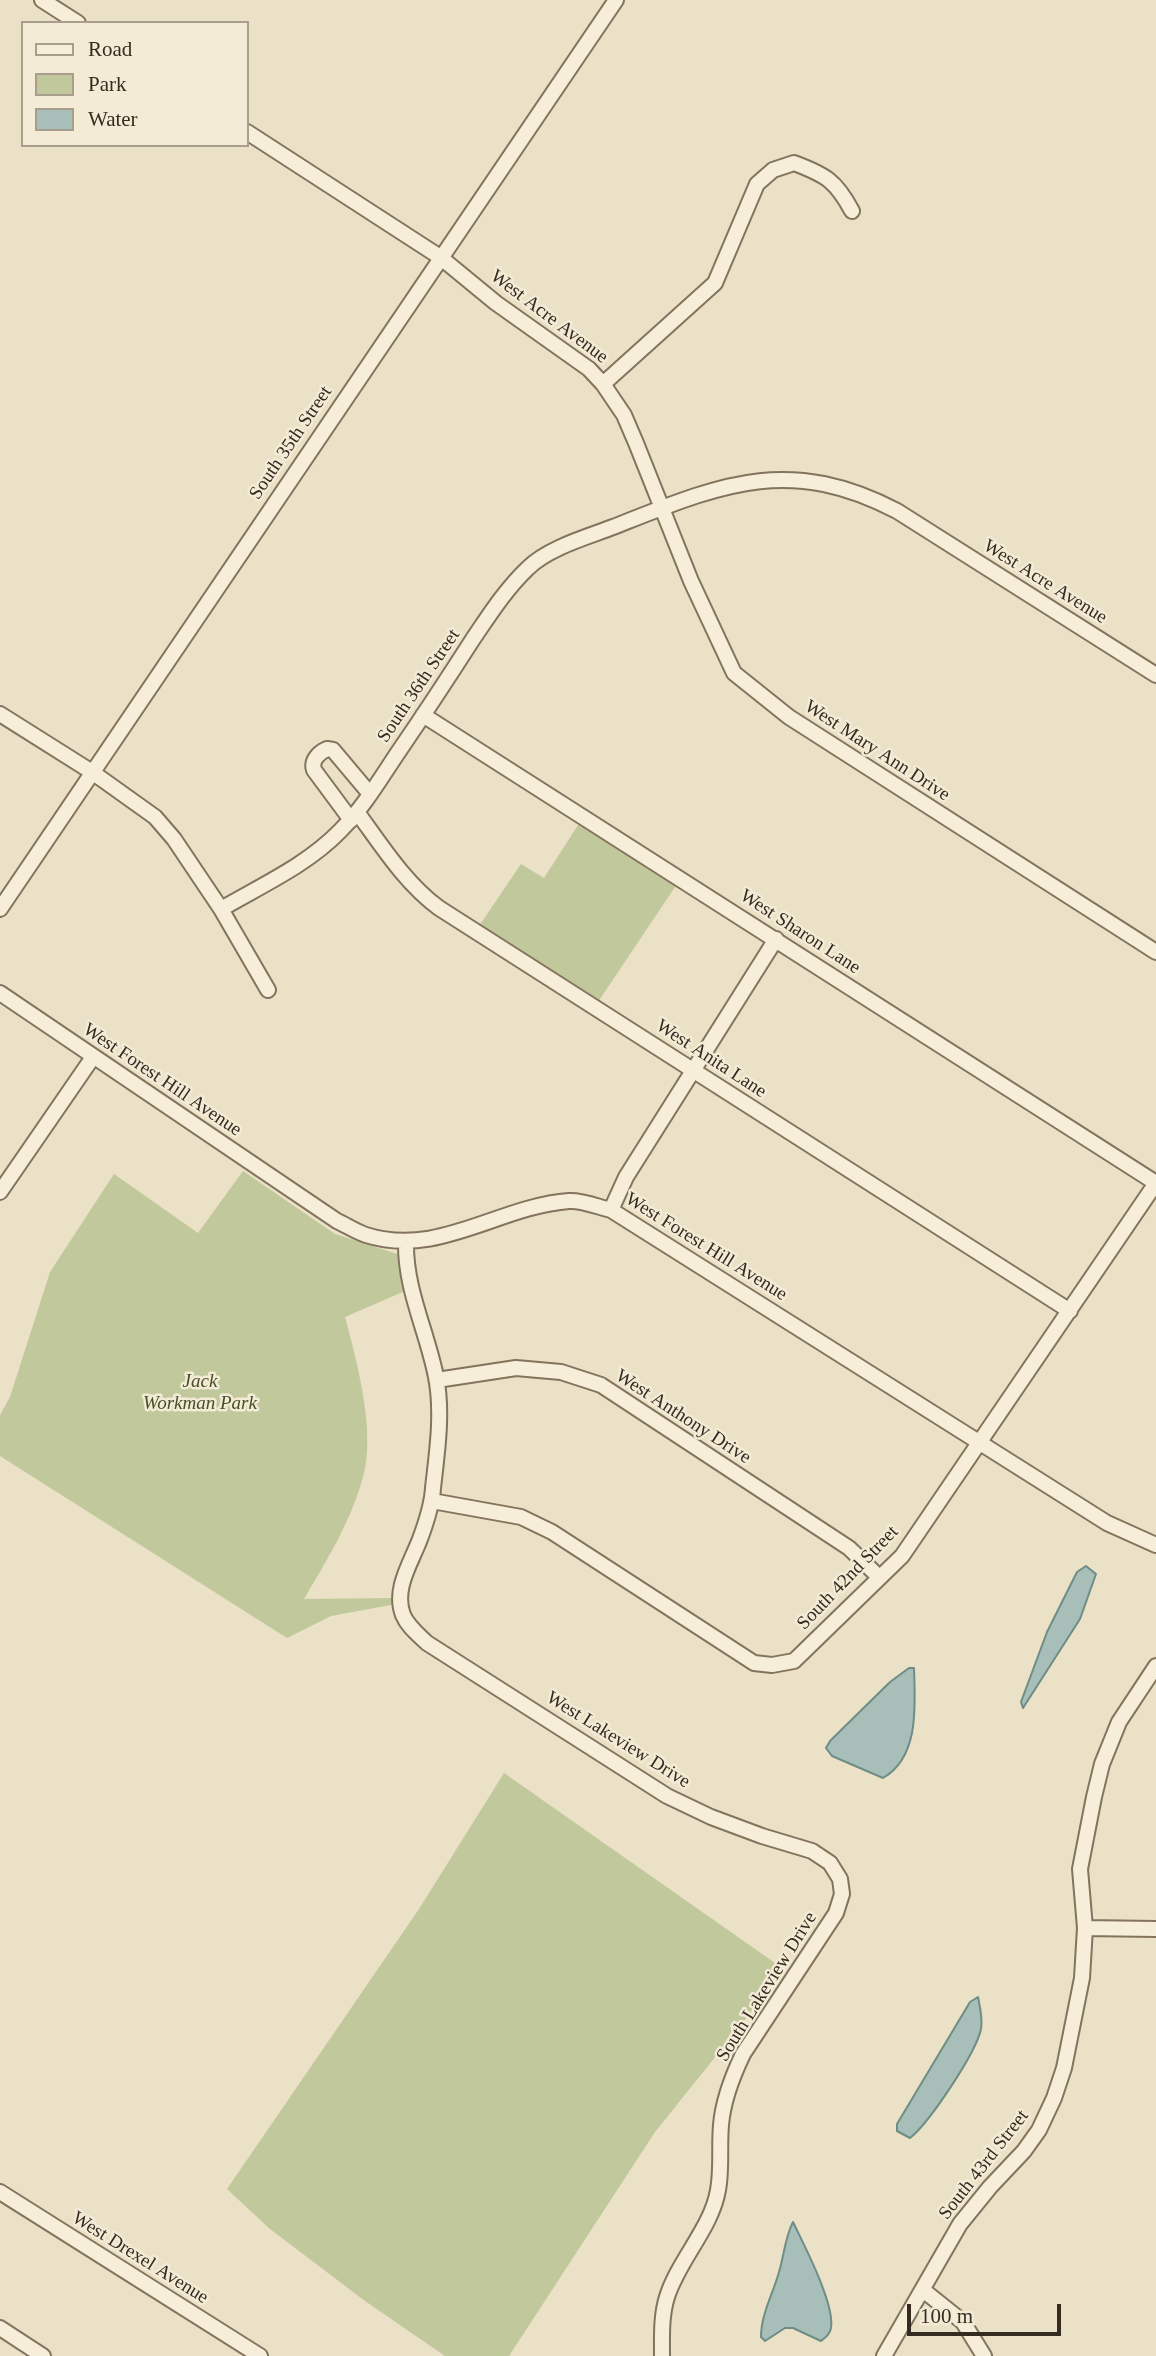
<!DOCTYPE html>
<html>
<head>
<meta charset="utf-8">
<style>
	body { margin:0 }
	#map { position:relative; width:1156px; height:2356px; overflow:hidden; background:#eae1c6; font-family:Georgia,serif }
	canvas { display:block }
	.legend { position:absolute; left:21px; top:21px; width:228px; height:126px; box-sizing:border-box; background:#f3ebd5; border:2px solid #a79e8d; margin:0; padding:9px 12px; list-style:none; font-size:21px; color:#362b20 }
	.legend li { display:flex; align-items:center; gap:14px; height:35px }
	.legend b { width:35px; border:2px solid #a79e8d }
	.scale { position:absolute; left:907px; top:2304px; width:154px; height:32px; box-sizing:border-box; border:4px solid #362b20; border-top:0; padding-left:9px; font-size:21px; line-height:24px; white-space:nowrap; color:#362b20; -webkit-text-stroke:5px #f3ebd5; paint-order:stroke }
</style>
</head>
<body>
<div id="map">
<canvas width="1156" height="2356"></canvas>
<ul class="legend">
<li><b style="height:9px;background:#f6eed9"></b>Road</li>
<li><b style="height:19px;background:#c1c89b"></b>Park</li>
<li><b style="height:19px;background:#a7bfb8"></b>Water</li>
</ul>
<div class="scale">100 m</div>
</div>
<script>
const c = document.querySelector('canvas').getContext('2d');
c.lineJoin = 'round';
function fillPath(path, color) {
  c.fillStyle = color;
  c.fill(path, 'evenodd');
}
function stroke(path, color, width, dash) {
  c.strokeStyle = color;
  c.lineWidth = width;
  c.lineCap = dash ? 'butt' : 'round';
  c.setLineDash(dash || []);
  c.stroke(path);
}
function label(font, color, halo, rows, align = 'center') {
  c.font = font + ' Georgia,serif';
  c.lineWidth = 5;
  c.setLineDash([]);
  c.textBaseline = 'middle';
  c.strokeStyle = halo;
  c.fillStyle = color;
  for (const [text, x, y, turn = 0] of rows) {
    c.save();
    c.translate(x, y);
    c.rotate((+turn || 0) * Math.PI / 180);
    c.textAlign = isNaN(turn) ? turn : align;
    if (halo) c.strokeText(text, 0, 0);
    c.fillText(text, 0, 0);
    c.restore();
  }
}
fillPath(new Path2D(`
	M580,822L677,884L598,1002L479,926L521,864L544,878Z
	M243,1171L335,1234L397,1254L405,1291L345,1317C357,1362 376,1432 363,1477C351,1521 327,1560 304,1599L395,1598L396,1604L331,1616L287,1638L0,1456V1415L10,1397L50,1272L114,1174L198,1233Z
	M504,1773L785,1970L655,2132L509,2356H445L365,2301L270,2229L227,2189L419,1909Z`), '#c1c89b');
const water = new Path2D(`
	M1086,1566L1096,1574L1080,1619L1023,1708L1021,1702L1047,1632L1077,1572Z
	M909,1668H914C915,1704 920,1757 883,1778L832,1756L826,1748L830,1741L890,1682Z
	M978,1997C980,2008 983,2018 981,2029C976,2053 929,2123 910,2138L897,2131V2124L970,2002Z
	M793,2222C804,2245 835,2304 831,2328C830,2334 826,2337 821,2341L793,2328H785L765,2341L761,2337C761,2314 773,2294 779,2272C784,2256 785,2237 793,2222Z`);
fillPath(water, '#a7bfb8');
stroke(water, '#6f8c86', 2);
const minor = new Path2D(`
	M42,0L78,23
	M247,132L440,257L496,303L589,369L603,384L624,415L636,443L691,581L734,673L789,717L1156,952
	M603,384L715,283L757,184L773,170L794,163C826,175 836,181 852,211
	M0,714L92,772L155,817L174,839L221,909L268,990
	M423,715L1156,1183L902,1556L794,1661L772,1665L754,1663L552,1532L521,1517L432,1501
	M357,812C382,846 405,883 439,908L1070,1311
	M351,820L314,770C311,761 318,753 327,749L333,750L370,794
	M0,909L616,0
	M221,909C262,885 307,865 340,831C363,808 379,781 397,754C423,716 448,678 473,639C490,614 506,589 528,568C548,548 587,537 613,527C720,485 787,454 897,511L1156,675
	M0,993L337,1221C346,1225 356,1232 366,1235C438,1258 499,1206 569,1201C582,1200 598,1207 611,1210L1107,1523L1156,1545
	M0,1192L93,1057
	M611,1210L626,1177L776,939
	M406,1242C405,1289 427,1331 436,1377C443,1413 437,1452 433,1488C432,1506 426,1523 420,1539C411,1563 393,1589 403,1615C408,1627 419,1635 427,1643L667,1796L711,1817L762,1836L812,1851L830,1863L840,1879L842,1894L836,1913L743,2054C732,2077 723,2100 721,2125C719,2147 722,2169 718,2190C712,2227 678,2261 667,2297C661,2316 662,2336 662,2356
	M437,1380L516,1368L561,1372L601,1385L849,1548L879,1577
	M1085,1928L1156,1929
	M0,2192L260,2356
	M923,2290L963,2322L984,2356
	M0,2328L43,2356
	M884,2356L960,2224L990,2187L1024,2151L1039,2130L1054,2098L1064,2068L1082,1978L1085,1928L1080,1869L1094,1797L1102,1764L1119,1722L1156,1666`);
stroke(minor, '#84735d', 18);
stroke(minor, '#f6eed9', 14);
label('19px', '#362b20', '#f3ebd5', [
	["West Acre Avenue",549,317,37],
	["South 35th Street",291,443,-56],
	["West Acre Avenue",1045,582,32],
	["South 36th Street",419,686,-56],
	["West Mary Ann Drive",877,751,33],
	["West Sharon Lane",800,932,33],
	["West Anita Lane",711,1059,33],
	["West Forest Hill Avenue",162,1080,34],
	["West Forest Hill Avenue",706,1247,32],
	["West Anthony Drive",683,1417,33],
	["South 42nd Street",848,1578,-46],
	["West Lakeview Drive",618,1740,32],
	["South Lakeview Drive",767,1987,-58],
	["South 43rd Street",984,2165,-52],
	["West Drexel Avenue",140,2258,32]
]);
label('italic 19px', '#455028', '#f3ebd5', [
	["Jack",200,1382],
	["Workman Park",200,1404]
]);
</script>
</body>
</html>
